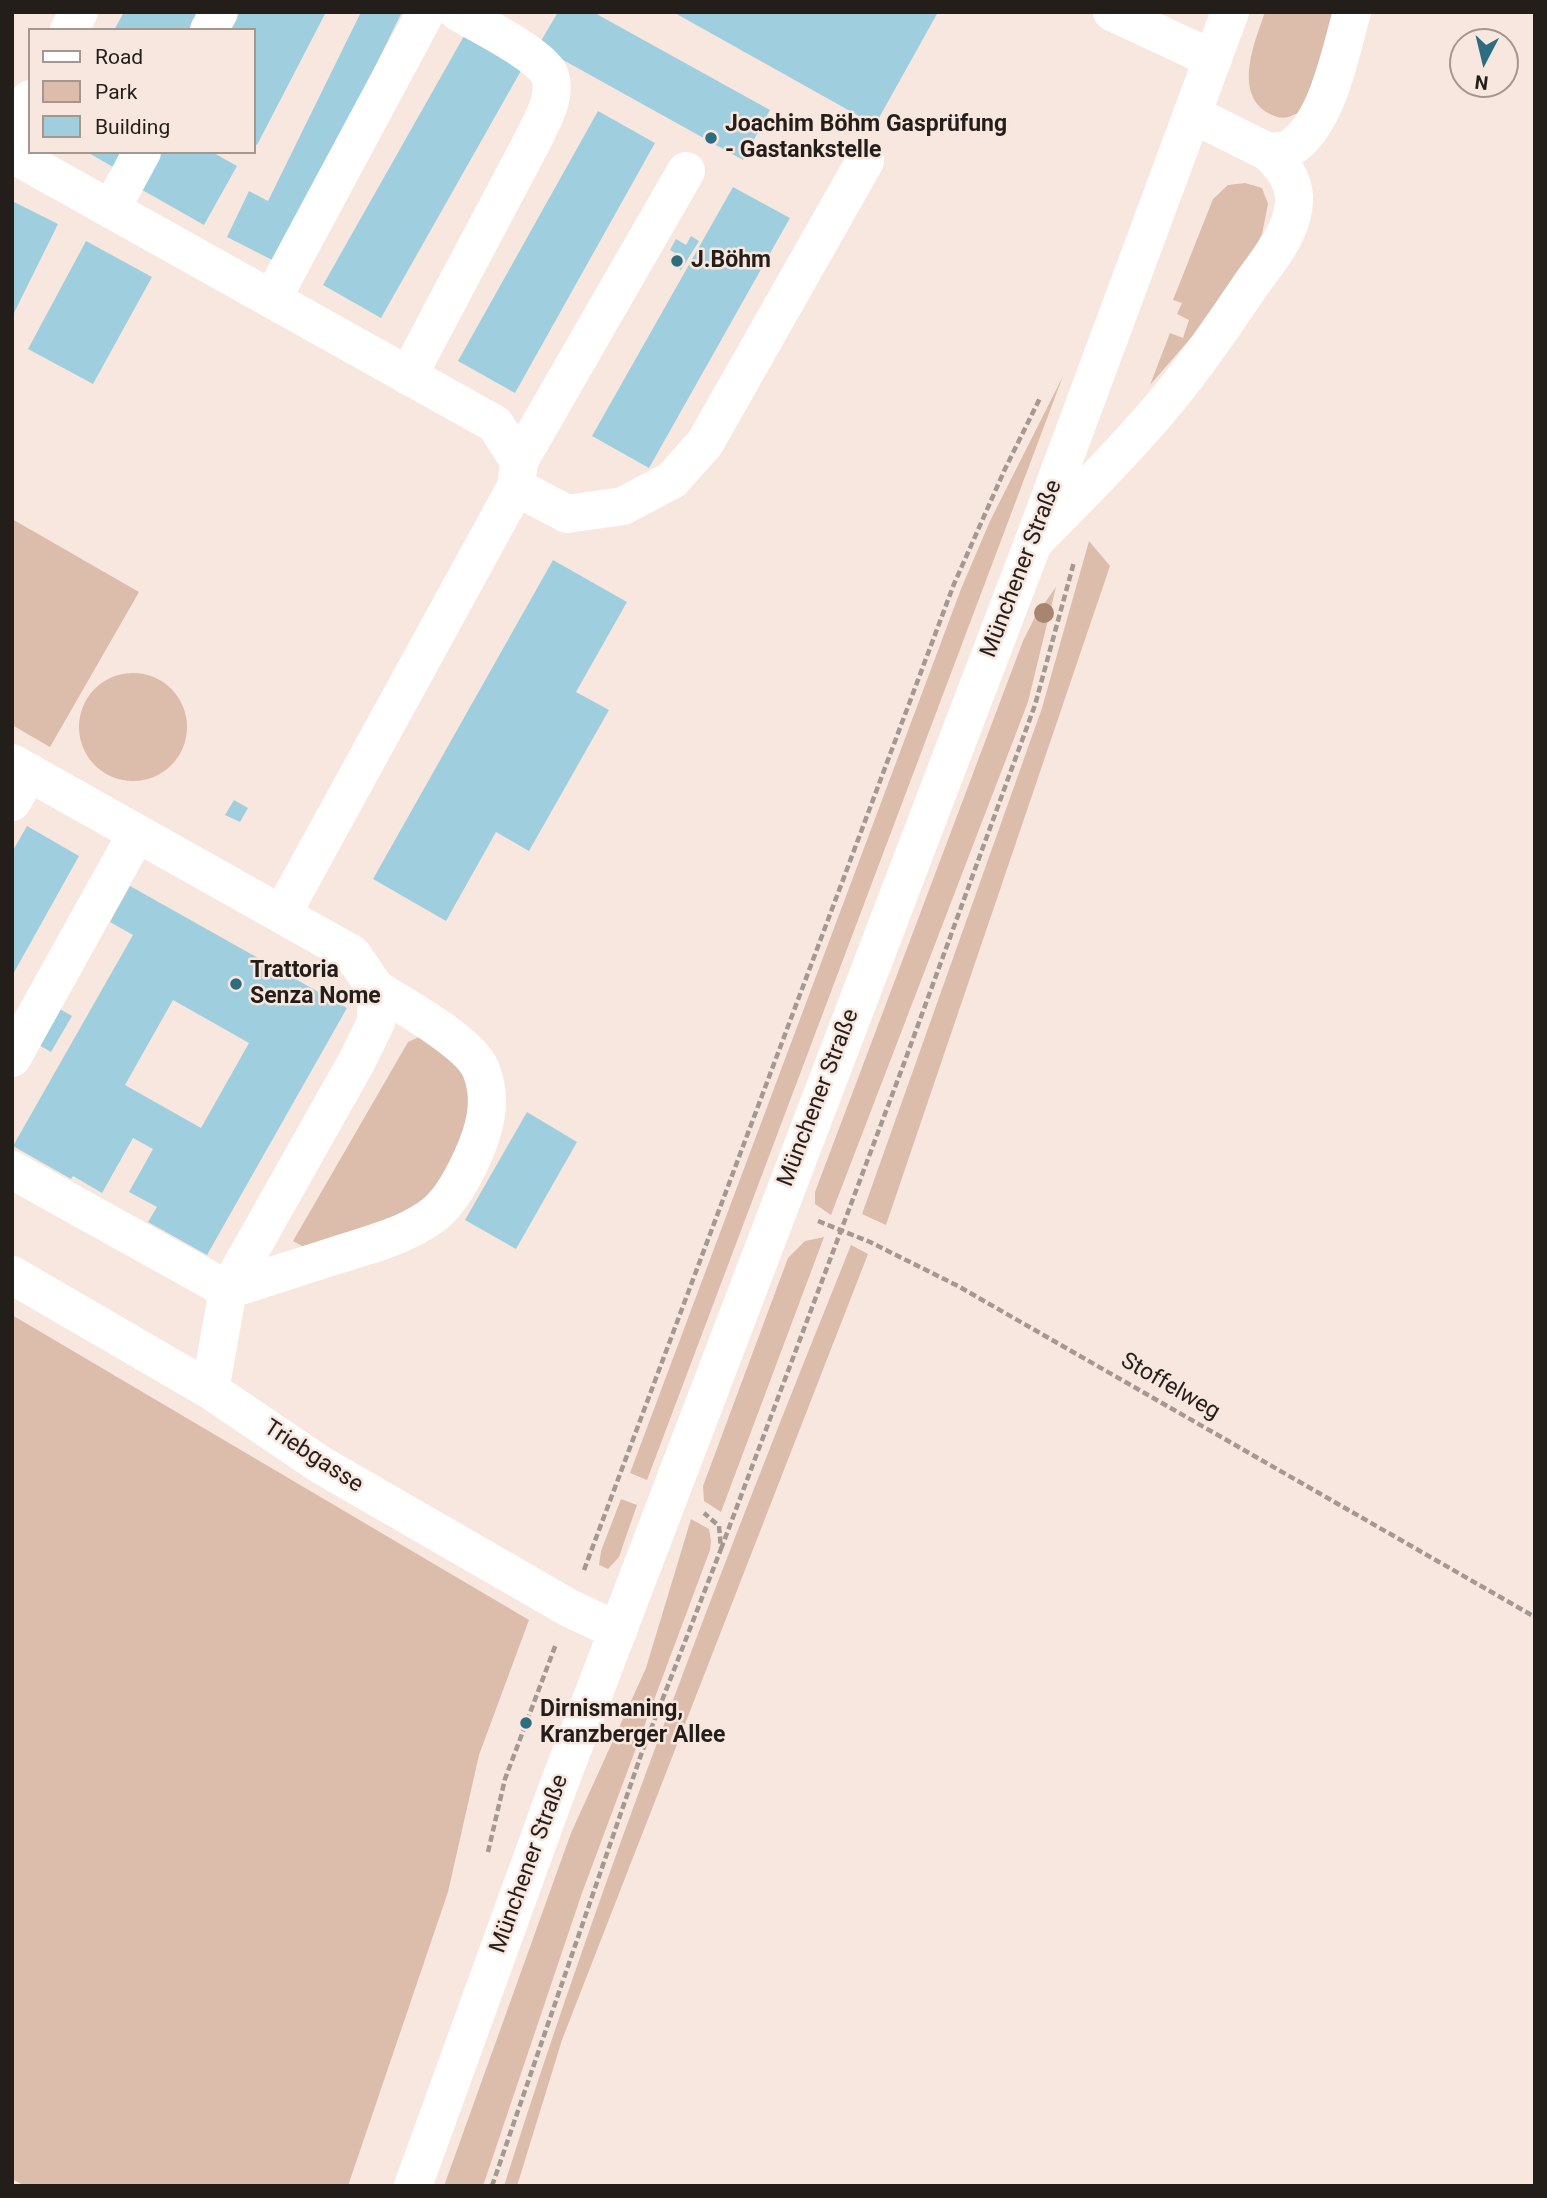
<!DOCTYPE html>
<html>
<head>
<meta charset="utf-8">
<style>
	body { margin:0 }
	#map { position:relative; width:1547px; height:2198px; overflow:hidden; background:#f8e7de; font-family:Roboto,sans-serif }
	canvas { display:block }
	.frame { position:absolute; inset:0; border:14px solid #241e1b; pointer-events:none }
	.legend { position:absolute; left:28px; top:28px; width:228px; height:126px; box-sizing:border-box; background:#f8e7de; border:2px solid #a39790; margin:0; padding:9px 12px; list-style:none; font-size:21px; color:#241e1b }
	.legend li { display:flex; align-items:center; gap:14px; height:35px }
	.legend b { width:35px; border:2px solid #a39790 }
	.north { position:absolute; left:1449px; top:28px; width:70px; height:70px; box-sizing:border-box; background:#f8e7de; border:2px solid #a39790; border-radius:50%; rotate:187deg; font-size:19px; font-weight:700; line-height:28px; text-align:center; color:#241e1b }
	.north::after { content:''; display:block; margin:auto; width:24px; height:32px; background:#2c6d80; clip-path:polygon(50% 0,100% 100%,50% 72%,0 100%) }
</style>
</head>
<body>
<div id="map">
<canvas width="1547" height="2198"></canvas>
<div class="frame"></div>
<ul class="legend">
<li><b style="height:9px;background:#fff"></b>Road</li>
<li><b style="height:19px;background:#dcbdac"></b>Park</li>
<li><b style="height:19px;background:#9fcfdf"></b>Building</li>
</ul>
<div class="north">N</div>
</div>
<script>
const c = document.querySelector('canvas').getContext('2d');
c.lineJoin = 'round';
function fillPath(path, color) {
  c.fillStyle = color;
  c.fill(path, 'evenodd');
}
function stroke(path, color, width, dash) {
  c.strokeStyle = color;
  c.lineWidth = width;
  c.lineCap = dash ? 'butt' : 'round';
  c.setLineDash(dash || []);
  c.stroke(path);
}
function label(font, color, halo, rows, align = 'center') {
  c.font = font + ' Roboto,sans-serif';
  c.lineWidth = 5;
  c.setLineDash([]);
  c.textBaseline = 'middle';
  c.strokeStyle = halo;
  c.fillStyle = color;
  for (const [text, x, y, turn = 0] of rows) {
    c.save();
    c.translate(x, y);
    c.rotate((+turn || 0) * Math.PI / 180);
    c.textAlign = isNaN(turn) ? turn : align;
    if (halo) c.strokeText(text, 0, 0);
    c.fillText(text, 0, 0);
    c.restore();
  }
}
fillPath(new Path2D(`
	M1265,12H1335L1303,110C1289,118 1282,121 1268,113C1233,93 1255,41 1265,12Z
	M1245,183L1262,188L1268,204L1262,234L1236,286L1150,385L1170,333L1183,338L1189,320L1177,314L1182,303L1173,300L1213,199L1228,185Z
	M1063,376L647,1480L630,1473L961,589L990,521Z
	M12,519L139,592L50,747L12,725Z
	M1089,541L1110,566L886,1225L862,1214L1042,708Z
	M1056,587L1028,702L831,1215L815,1204V1192L1023,641L1036,615Z
	M79 727a54 54 0 1 1 108 0a54 54 0 1 1-108 0Z
	M421,1036L469,1073L473,1130L421,1207L304,1247L293,1241L408,1042Z
	M824,1237L721,1512L704,1501L703,1486L788,1258L805,1241Z
	M851,1245L868,1254L562,2040L517,2186H504C605,1867 726,1555 851,1245Z
	M12,1315L529,1620L479,1755L448,1892L348,2186H25L12,2179Z
	M621,1499L637,1505L619,1557L608,1569L599,1565L601,1551Z
	M691,1519L709,1529L711,1541L710,1550L582,1893L483,2186H444L571,1833L646,1668Z`), '#dcbdac');
fillPath(new Path2D(`
	M124,12H200L190,30H114Z
	M238,12H326L257,145L254,144V30H229Z
	M361,12H402L278,263L227,237L249,191L268,201Z
	M558,12H593L770,110L743,160L538,46Z
	M673,12H938L875,125Z
	M464,36L522,69L381,318L323,285Z
	M598,111L655,143L515,393L458,361Z
	M87,152H121L113,167Z
	M157,152H212L237,166L204,225L137,187Z
	M733,187L790,218L649,468L592,436Z
	M12,201L58,224L12,317Z
	M691,236L699,241L681,270L674,266L680,256L670,250L676,239L686,245Z
	M86,241L152,277L93,384L28,349Z
	M553,560L627,602L576,692L609,710L529,851L496,832L446,921L373,879Z
	M234,800L248,808L240,822L225,815Z
	M27,826L79,856L12,976V852Z
	M130,886L347,1008L207,1255L148,1222L157,1207L129,1192L153,1149L133,1138L102,1193L73,1176L71,1179L13,1146L133,935L110,922ZM173,1000L249,1043L201,1128L125,1085Z
	M58,1008L72,1016L51,1052L37,1044Z
	M527,1112L577,1142L516,1249L465,1220Z`), '#9fcfdf');
stroke(new Path2D(`
	M818,1221L870,1242L958,1286L1535,1617
	M721,1549L903,1066L1035,705L1074,562
	M584,1570L954,584L1005,469L1040,398
	M488,1852L505,1779L556,1644
	M492,2186L642,1752L721,1549L719,1526L704,1513`), '#a59892', 4.5, [7, 3.5]);
stroke(new Path2D(`
	M1112,12L1213,59
	M69,30L79,12
	M209,30L219,12
	M12,130L30,99
	M1268,152C1275,151 1284,152 1289,149C1328,125 1340,53 1352,12
	M12,154L495,424L519,461L516,487L282,914
	M111,209L142,152
	M272,299L426,12
	M408,376L534,138C542,120 557,97 550,76C545,57 478,24 458,12
	M519,461L686,171
	M516,487L567,514L623,506L672,480L705,443L865,161
	M1033,543C1070,505 1109,467 1144,427C1183,384 1217,335 1250,286C1268,260 1295,231 1294,197C1293,178 1281,164 1268,152L1192,114
	M12,763L352,954L376,989V1022L357,1061L228,1290L210,1390
	M12,802L29,772
	M12,1058L137,833
	M12,1170L228,1290C265,1278 303,1266 340,1254C370,1245 403,1236 429,1218C448,1206 463,1178 472,1158C485,1130 493,1100 481,1070C470,1042 402,1005 376,989
	M12,1275L210,1390L321,1465L569,1608L618,1631`), '#fff', 38);
stroke(new Path2D(`
	M413,2186L558,1787L1033,543L1230,12`), '#fff', 38);
c.fillStyle = '#a8856f';
for (const [x, y] of [
	[1044,613]
]) {
  c.beginPath();
  c.arc(x, y, 10, 0, 2 * Math.PI);
  c.fill();
}
for (const [x, y, r, color] of [
	[711,138,7,"#2c6d80"],
	[677,261,7,"#2c6d80"],
	[236,984,7,"#2c6d80"],
	[526,1723,7,"#2c6d80"]
]) {
  const dot = new Path2D();
  dot.arc(x, y, r, 0, 2 * Math.PI);
  c.fillStyle = color;
  c.fill(dot);
  stroke(dot, '#f8e7de', 2.5);
}
label('bold 23px', '#241e1b', '#f8e7de', [
	["Joachim Böhm Gasprüfung",725,125],
	["- Gastankstelle",725,151],
	["J.Böhm",691,261],
	["Trattoria",250,971],
	["Senza Nome",250,997],
	["Dirnismaning,",540,1710],
	["Kranzberger Allee",540,1736]
], 'left');
label('23px', '#241e1b', '#f8e7de', [
	["Münchener Straße",1022,569,-69],
	["Münchener Straße",819,1098,-69],
	["Stoffelweg",1170,1387,30],
	["Triebgasse",313,1457,33],
	["Münchener Straße",530,1864,-70]
]);
</script>
</body>
</html>
